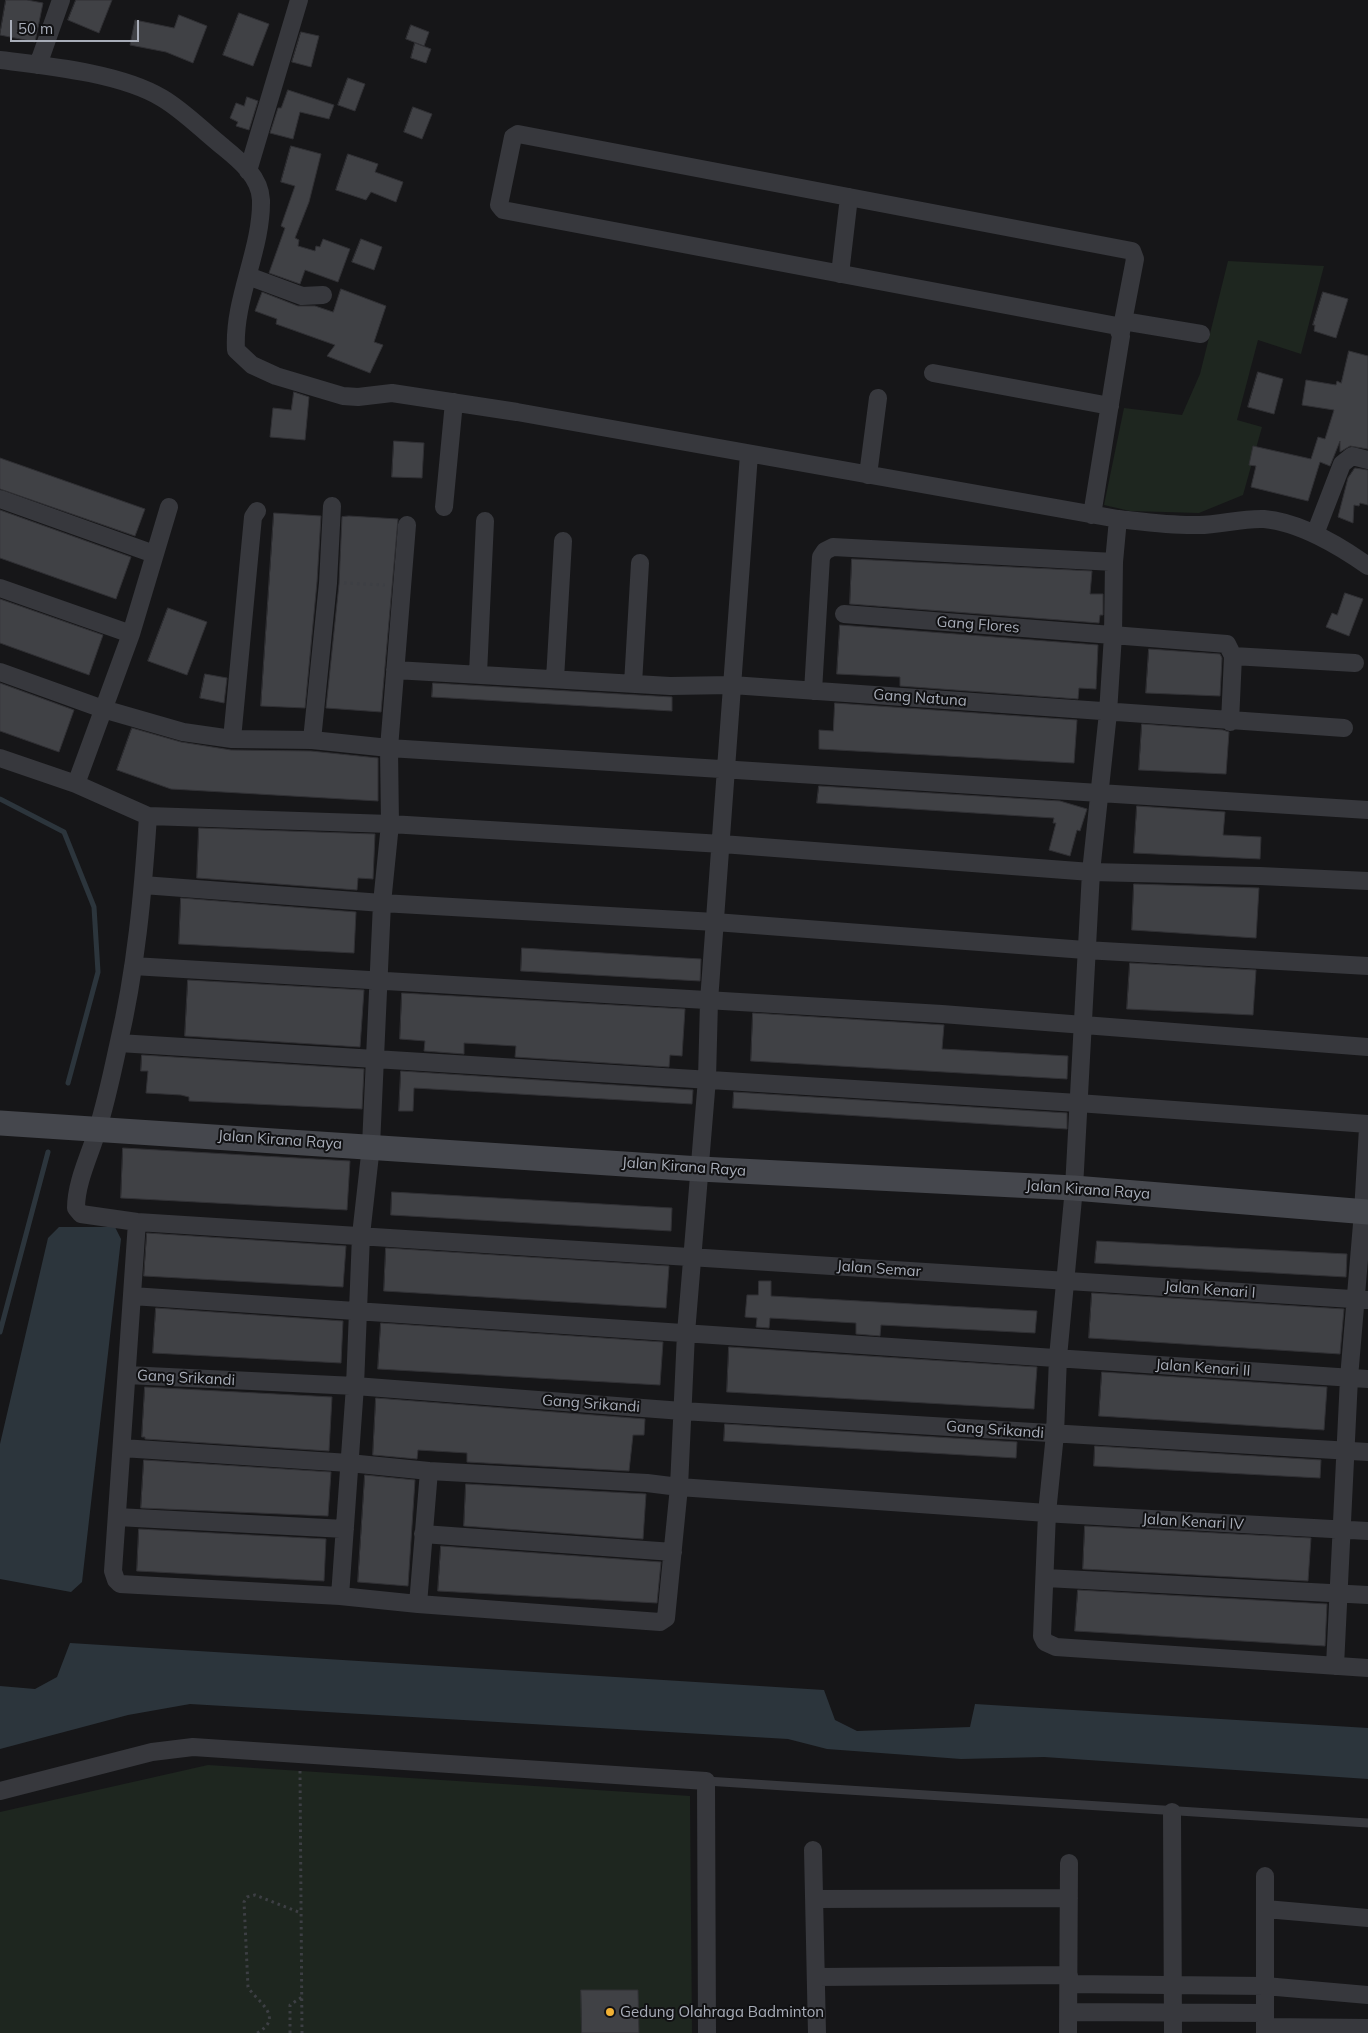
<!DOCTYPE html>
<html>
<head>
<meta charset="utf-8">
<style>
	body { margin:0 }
	#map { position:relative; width:1368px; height:2033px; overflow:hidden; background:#161618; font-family:Mulish,sans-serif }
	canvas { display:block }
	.scale { position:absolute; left:10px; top:20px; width:129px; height:22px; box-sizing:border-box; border:2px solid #a8adb8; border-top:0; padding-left:6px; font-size:15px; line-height:18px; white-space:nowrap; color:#a8adb8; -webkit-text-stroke:4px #111113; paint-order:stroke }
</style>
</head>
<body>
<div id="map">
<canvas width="1368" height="2033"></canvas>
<div class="scale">50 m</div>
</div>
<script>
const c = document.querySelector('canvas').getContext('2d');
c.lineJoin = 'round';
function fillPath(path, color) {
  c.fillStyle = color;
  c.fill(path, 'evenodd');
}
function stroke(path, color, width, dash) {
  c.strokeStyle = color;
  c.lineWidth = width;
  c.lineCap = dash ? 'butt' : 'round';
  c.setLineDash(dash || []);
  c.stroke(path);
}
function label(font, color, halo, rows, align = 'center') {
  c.font = font + ' Mulish,sans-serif';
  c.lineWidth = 4;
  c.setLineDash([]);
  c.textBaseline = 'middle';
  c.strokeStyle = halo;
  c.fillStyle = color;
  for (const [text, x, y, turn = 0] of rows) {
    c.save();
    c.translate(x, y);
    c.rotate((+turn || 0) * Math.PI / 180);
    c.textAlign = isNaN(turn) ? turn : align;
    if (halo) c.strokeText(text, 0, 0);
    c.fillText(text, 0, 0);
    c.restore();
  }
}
fillPath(new Path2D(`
	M1228,261L1324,266L1301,354L1258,340L1237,420L1262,427L1243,495L1199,513L1130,511L1104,505L1124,408L1182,415L1200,374Z
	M208,1765L690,1796L692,2033H0V1812Z`), '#1e261f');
fillPath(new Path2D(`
	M59,1227H115L121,1239L82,1582L71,1592L0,1579V1444L48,1238Z
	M70,1643L824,1690L835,1720L857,1731L970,1727L975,1704L1368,1728V1779L1044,1757L961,1759L827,1749L788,1739L190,1704L128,1715L0,1749V1686L35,1689L57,1677Z`), '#2c353c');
stroke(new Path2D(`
	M0,799L64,832L94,907L98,972L68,1083
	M0,1332L48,1152`), '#2c353c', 5);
const building = new Path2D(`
	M6,0H27L43,3L35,42L0,35Z
	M76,0H112L99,33L68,20Z
	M239,13L269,24L253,66L223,55Z
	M179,15L207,26L193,63L166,52L130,45L135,20L174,28Z
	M411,25L429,32L424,46L406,39Z
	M301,32L319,36L311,67L292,62Z
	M415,43L431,49L426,63L411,58Z
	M348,78L365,84L355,111L338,105Z
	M288,90L334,105L329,119L300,112L293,139L270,133L278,108H281Z
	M247,97L258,101L249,130L236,126L238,122L230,118L236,103L244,106Z
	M413,107L432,114L422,139L404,132Z
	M291,146L321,154L309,202L295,238L299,240L298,246L315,251L316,246L320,247L323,239L350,249L338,282L305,270L300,284L269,273L285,228L281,226L295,186L281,182Z
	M348,154L378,164L375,172L403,182L396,202L371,192L366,200L336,190Z
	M361,239L382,247L374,270L352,262Z
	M341,289L386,306L374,342L383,345L370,373L327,356L335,345L276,324L277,319L255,311L262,292L298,306H315L333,312Z
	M1323,292L1348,299L1336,338L1314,331L1315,325H1313Z
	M1349,351L1368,356V449L1350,446L1340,452V441L1330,466L1320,462L1308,501L1251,487L1256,466L1249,465L1253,446L1311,459L1318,437L1325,439L1334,410L1302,405L1306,380L1336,385L1337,381L1341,383Z
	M1258,372L1283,379L1274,414L1248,407Z
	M294,392L309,397L305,440L270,437L273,408L291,410Z
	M394,441L424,443L422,478L392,477Z
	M0,458L145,509L135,536L0,489Z
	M1355,468L1368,470V505L1360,503L1359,506L1354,505L1353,523L1338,517L1348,478Z
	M0,510L131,557L116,599L0,558Z
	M274,513L321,516L317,582L305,708L261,706Z
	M349,516L398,519L381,712L326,708L339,584L342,517Z
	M852,559L1092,571L1090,594H1103V615H1100L1099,623L850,604Z
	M1345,593L1363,599L1349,636L1326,627L1332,613L1337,615Z
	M0,599L103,635L89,675L0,643Z
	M168,608L207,622L187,675L148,661Z
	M840,625L1098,645L1096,689L1079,688L1078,699L900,686V677L837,674Z
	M1149,649L1220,654L1222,658L1220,696L1146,693Z
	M205,674L227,678L224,703L200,698Z
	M0,683L74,710L59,752L0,731Z
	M433,683L672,697V711L432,697Z
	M835,703L1077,720L1074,763L819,749V730L833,731Z
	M1142,724L1223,730L1229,732L1226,774L1139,770Z
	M132,728L181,742L231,750L311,751L378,758V801L171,789L117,770Z
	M819,786L1060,801L1087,809L1080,831L1077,830L1070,856L1049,850L1056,823H1053L1054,818L817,803Z
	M1137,806L1225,812L1223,835L1261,837L1260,859L1134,853Z
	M199,828L375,834L373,879L358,878L357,890L197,878Z
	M1134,884L1259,888L1256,938L1132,930Z
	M181,898L356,912L354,953L179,944Z
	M522,948L701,959L700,981L521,971Z
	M1130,963L1256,970L1253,1015L1127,1009Z
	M188,980L364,990L360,1047L185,1036Z
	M402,993L685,1009L682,1056L670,1055L669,1067L515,1057L516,1046L464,1043V1054L424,1051L425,1041L400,1039Z
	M753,1013L944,1025L942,1049L1068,1056L1067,1079L751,1061Z
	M142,1055L364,1069L362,1109L189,1101V1097L181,1095L146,1093L148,1071H141Z
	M401,1071L693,1090L692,1104L414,1088L413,1111H399Z
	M734,1092L1067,1113V1129L733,1108Z
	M123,1148L350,1161L347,1210L121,1198Z
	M392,1192L672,1208L671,1231L391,1215Z
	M147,1233L346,1246L343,1287L144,1276Z
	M1097,1241L1347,1254L1346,1277L1095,1263Z
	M386,1248L669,1266L666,1308L384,1291Z
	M759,1281H771V1296L1037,1311L1035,1333L881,1325L880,1336L856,1334V1323L770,1318L769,1328L756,1327L757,1318L745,1317L747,1295H758Z
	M1092,1293L1344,1309L1340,1354L1089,1338Z
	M156,1308L343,1321L341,1363L153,1353Z
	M381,1323L663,1342L660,1385L378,1369Z
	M729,1347L1037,1367L1034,1409L727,1392Z
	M1102,1372L1327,1387L1324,1430L1099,1416Z
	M145,1387L332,1397L329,1451L145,1439V1437H142Z
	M376,1398L645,1419L644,1435H633L629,1471L467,1462V1453L418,1450L417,1459L373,1455Z
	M725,1424L1017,1442L1016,1458L724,1441Z
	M1095,1446L1321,1460L1320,1478L1094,1466Z
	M144,1460L331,1472L328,1516L141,1508Z
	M365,1475L415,1480L408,1586L358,1582Z
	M466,1484L646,1494L643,1539L464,1526Z
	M1085,1526L1311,1538L1308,1581L1083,1569Z
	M139,1529L326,1539L324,1581L137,1571Z
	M441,1546L661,1562L657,1603L438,1591Z
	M1078,1590L1327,1604L1325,1646L1075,1631Z
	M581,1990H638L639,2033H582Z`);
fillPath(building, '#404145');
stroke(building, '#303034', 1);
stroke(new Path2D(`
	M344,583L385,585
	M300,1771L302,2033
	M257,2033C286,2017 256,2001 248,1987L244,1902L247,1897L255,1895L301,1913
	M290,2033V2005L302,1997`), '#3d3f44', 3, [2.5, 4]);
stroke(new Path2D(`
	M706,1781L1368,1823`), '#37383d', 9);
stroke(new Path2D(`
	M0,60C48,66 120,73 162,98C184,111 202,130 222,146C238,159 260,176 261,200C262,250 233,299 236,350L252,365L276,376L343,396L358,397L392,393L517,412L1118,519C1145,522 1172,526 1199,525C1220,525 1242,518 1264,519C1299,522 1340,546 1368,566
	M38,65L61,0
	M248,171L299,0
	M840,274L849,197
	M248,276L302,296L323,295
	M1123,321L1201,334
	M933,373L1110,406
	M868,475L878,398
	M0,499L154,554
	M444,507L454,402
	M1092,515L1121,336L1117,326L503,210L499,205L513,137L518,134L1132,251L1135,259L1121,332
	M1118,519L1114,562L1113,635L1108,713L1091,872L1074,1188L1058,1357L1055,1434L1047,1513L1042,1636L1045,1642L1056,1647L1368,1668
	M1315,534L1342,464L1352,456L1368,460
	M0,588L131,634
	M844,614L1227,644L1233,656L1230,722
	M1233,656L1355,663
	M395,670L670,686L732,685L1344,728
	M0,672L103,709L183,732L232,739L312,740L389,748L1368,810
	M478,674L485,521
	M555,679L563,541
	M633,684L640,563
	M813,691L821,557L825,551L833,547L1114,562
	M232,739L253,517L257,511
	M312,740L328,583L332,506
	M0,758L76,784L148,816L390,824L722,844L1091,872L1260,876L1368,881
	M76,784L131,634L169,507
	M148,816C143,893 136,970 118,1046C112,1074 106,1103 97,1131C90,1155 76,1182 76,1208L81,1214L137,1222L1368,1300
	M143,885L382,903L715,922L1085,950L1368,966
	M133,966L942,1014L1368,1047
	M119,1043L1078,1103L1368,1124
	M137,1222L113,1571L116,1580L120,1584L340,1596L418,1604L660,1622L666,1618L679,1487L686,1333L707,1079L709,1001L749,454
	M132,1296L1368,1379
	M127,1375L355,1386L682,1411L1368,1452
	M122,1448L349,1463L429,1471L647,1483L679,1487L1061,1514L1368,1531
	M117,1517L345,1529
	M423,1534L673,1552
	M1046,1578L1368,1595
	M340,1596L355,1386L361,1235L371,1146L382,903L390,824L389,748L407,525
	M418,1604L429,1471
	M1335,1666L1349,1378L1363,1212L1368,1128
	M0,1791L152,1752L193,1747L706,1781L707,2033
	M1172,1812L1173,2033
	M813,1850L817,2033
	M816,1899L1069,1898
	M1266,1909L1368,1918
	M817,1977L1069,1975
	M1069,1984L1265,1986L1368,1995
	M1070,2012L1265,2013
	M1265,2027L1368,2028
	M1068,2033L1069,1863
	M1265,2033V1876`), '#37383d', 18);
stroke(new Path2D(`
	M0,1123L700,1169L1074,1188L1368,1212`), '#45474d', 25);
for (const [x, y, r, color] of [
	[610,2012,5,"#f2b134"]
]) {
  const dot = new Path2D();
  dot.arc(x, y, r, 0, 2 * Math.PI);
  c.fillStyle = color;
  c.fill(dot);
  stroke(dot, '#111113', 2);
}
label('15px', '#a8adb8', '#111113', [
	["Gang Flores",978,625,4],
	["Gang Natuna",920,698,4],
	["Jalan Kirana Raya",280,1140,4],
	["Jalan Kirana Raya",684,1167,4],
	["Jalan Kirana Raya",1088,1190,4],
	["Jalan Semar",879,1269,4],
	["Jalan Kenari I",1210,1290,4],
	["Jalan Kenari II",1203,1368,4],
	["Gang Srikandi",186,1378,3],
	["Gang Srikandi",591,1404,4],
	["Gang Srikandi",995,1430,4],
	["Jalan Kenari IV",1193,1522,3]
]);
label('15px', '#a8adb8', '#111113', [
	["Gedung Olahraga Badminton",620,2012]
], 'left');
</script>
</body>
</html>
